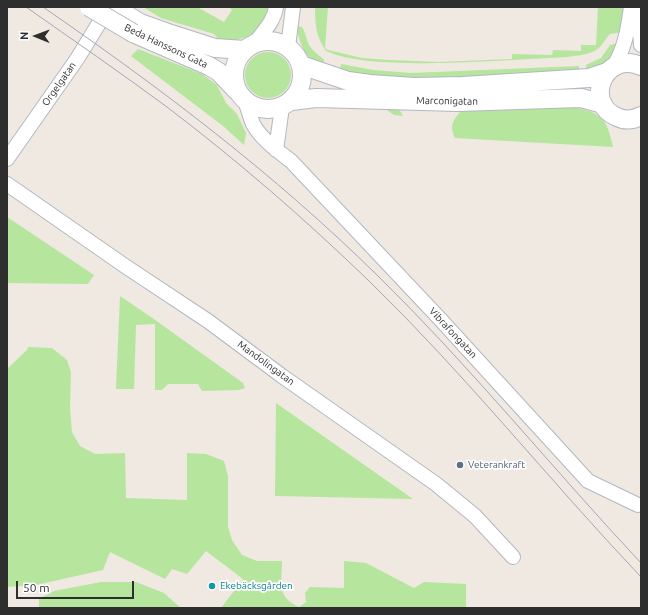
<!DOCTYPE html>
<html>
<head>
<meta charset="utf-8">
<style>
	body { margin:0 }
	#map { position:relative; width:648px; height:615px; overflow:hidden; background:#efe9e1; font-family:Ubuntu,sans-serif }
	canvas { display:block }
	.frame { position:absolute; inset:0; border:8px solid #2e2e2e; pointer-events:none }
	.north { position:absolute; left:16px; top:16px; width:40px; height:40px; -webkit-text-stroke:3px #fff; paint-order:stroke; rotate:271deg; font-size:11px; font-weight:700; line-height:16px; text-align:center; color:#2e2e2e }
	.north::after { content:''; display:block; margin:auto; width:14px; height:18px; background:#2e2e2e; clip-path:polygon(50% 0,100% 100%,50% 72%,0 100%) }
	.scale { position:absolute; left:16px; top:581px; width:118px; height:18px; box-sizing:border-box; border:2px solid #2e2e2e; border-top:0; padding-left:5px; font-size:12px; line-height:14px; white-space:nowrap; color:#2e2e2e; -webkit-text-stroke:3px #fff; paint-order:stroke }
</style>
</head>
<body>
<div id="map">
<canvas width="648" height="615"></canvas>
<div class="frame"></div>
<div class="north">N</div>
<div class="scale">50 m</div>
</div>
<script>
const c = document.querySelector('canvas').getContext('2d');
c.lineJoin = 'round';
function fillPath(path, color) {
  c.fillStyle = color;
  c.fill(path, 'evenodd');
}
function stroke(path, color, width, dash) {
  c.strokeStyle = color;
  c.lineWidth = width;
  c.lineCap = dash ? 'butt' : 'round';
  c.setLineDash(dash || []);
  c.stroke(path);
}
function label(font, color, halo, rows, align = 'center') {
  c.font = font + ' Ubuntu,sans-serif';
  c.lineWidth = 3.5;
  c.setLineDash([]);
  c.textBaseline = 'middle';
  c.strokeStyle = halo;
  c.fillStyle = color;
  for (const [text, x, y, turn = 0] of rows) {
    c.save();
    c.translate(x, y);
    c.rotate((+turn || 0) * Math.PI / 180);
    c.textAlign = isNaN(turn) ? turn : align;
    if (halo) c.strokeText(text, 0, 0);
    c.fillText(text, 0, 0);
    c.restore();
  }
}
fillPath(new Path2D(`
	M143,7H197L224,22L232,10L229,7H268C267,11 267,16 265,19C258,36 238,40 222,44L214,34L161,18Z
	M315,7H328L325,48L328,50L362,58L389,60L439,62L512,59V54L552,55L553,50L581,51V45H596L598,7H625L623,32L610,34C605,39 602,47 596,50C584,58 546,58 530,59C490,61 450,64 409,63C381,62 352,62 326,51C316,37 315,24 315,7Z
	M296,26L302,27C305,32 306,37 308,43C311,50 319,55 324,60V67C305,60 300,44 296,26Z
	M614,44L618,45L611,60L586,73V65L601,58L610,45Z
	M138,49L202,74L217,85L226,103L237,114L246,133L244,145L223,126L131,56Z
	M245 75a23 23 0 1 1 46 0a23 23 0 1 1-46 0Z
	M341,64L373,70L411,73L579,66V75L411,82L339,73Z
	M574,107C602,113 607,119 613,147L455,138C449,125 453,120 462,110Z
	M384,108L399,109L403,116L394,115Z
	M7,217L94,275L88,284L7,283Z
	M120,296L151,317L243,383L245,388L239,390L202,391L198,384H168L162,390H155V324L136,325L134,389H116Z
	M28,347L52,348L67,360L71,372L70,408L72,432L80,446L95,454L125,453L126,498L187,500V453L206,454L224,461L228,476V527L232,540L242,555L257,561H282C282,584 276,596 299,607L306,602L305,593L310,587L344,588V561L366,563L414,588L424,582L466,584V608H221L243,579L206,551L187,574L172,569L165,579L110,552L103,570L36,585L7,587V369L27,350Z
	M276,403L413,499L275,496Z
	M101,582H136L164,593L181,608H39V599L54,591Z`), '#b6e59e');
const minor = new Path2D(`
	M638,7L641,45
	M254,44C263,32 274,22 276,7
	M288,47L293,7
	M613,67C625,49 628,28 631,7
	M245,101C248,108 250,117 253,124C261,139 278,151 291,161L440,319L588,481L638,505
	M276,150L282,107
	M7,159L77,59L109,7
	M7,184L125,266L208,321L282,376L436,484L475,516L513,557`);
const tertiary = new Path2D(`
	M114,7L140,23L168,33L215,48L245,50
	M133,33L209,66L219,72L237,91
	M234 75a34 34 0 1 1 68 0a34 34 0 1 1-68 0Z
	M301,65L348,81L370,84L414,87L463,86L589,78L607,72
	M641,66C604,50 583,103 617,117C625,121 633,120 641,116
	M291,101L316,98L458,102L581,98L603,104`);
stroke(minor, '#b4b7c1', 16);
stroke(tertiary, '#b4b7c1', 20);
stroke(minor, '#fff', 14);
stroke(tertiary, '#fff', 18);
stroke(new Path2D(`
	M26,7C73,40 121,73 167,107C238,161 305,219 369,281C465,374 549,480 641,577
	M43,7C162,89 273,173 377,275C470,366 552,468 641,563`), '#a3a6b8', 1);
const tertiaryBridge = new Path2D(`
	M89,7L133,33`);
stroke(tertiaryBridge, '#b4b7c1', 20, []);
stroke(tertiaryBridge, '#fff', 18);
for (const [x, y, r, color] of [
	[460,465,4,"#5c6f8a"],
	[212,586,4,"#0f9aa8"]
]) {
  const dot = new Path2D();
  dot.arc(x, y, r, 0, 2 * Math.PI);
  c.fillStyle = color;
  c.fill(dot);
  stroke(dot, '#fff', 1.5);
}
label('10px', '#2e2e2e', '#fff', [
	["Beda Hanssons Gata",166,46,25],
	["Orgelgatan",59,84,-55],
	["Marconigatan",447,101,1],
	["Vibrafongatan",453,333,47],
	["Mandolingatan",266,363,36]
]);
label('10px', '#4e5e75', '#fff', [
	["Veterankraft",468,465]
], 'left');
label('10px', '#0d838f', '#fff', [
	["Ekebäcksgården",220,586]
], 'left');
</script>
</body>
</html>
